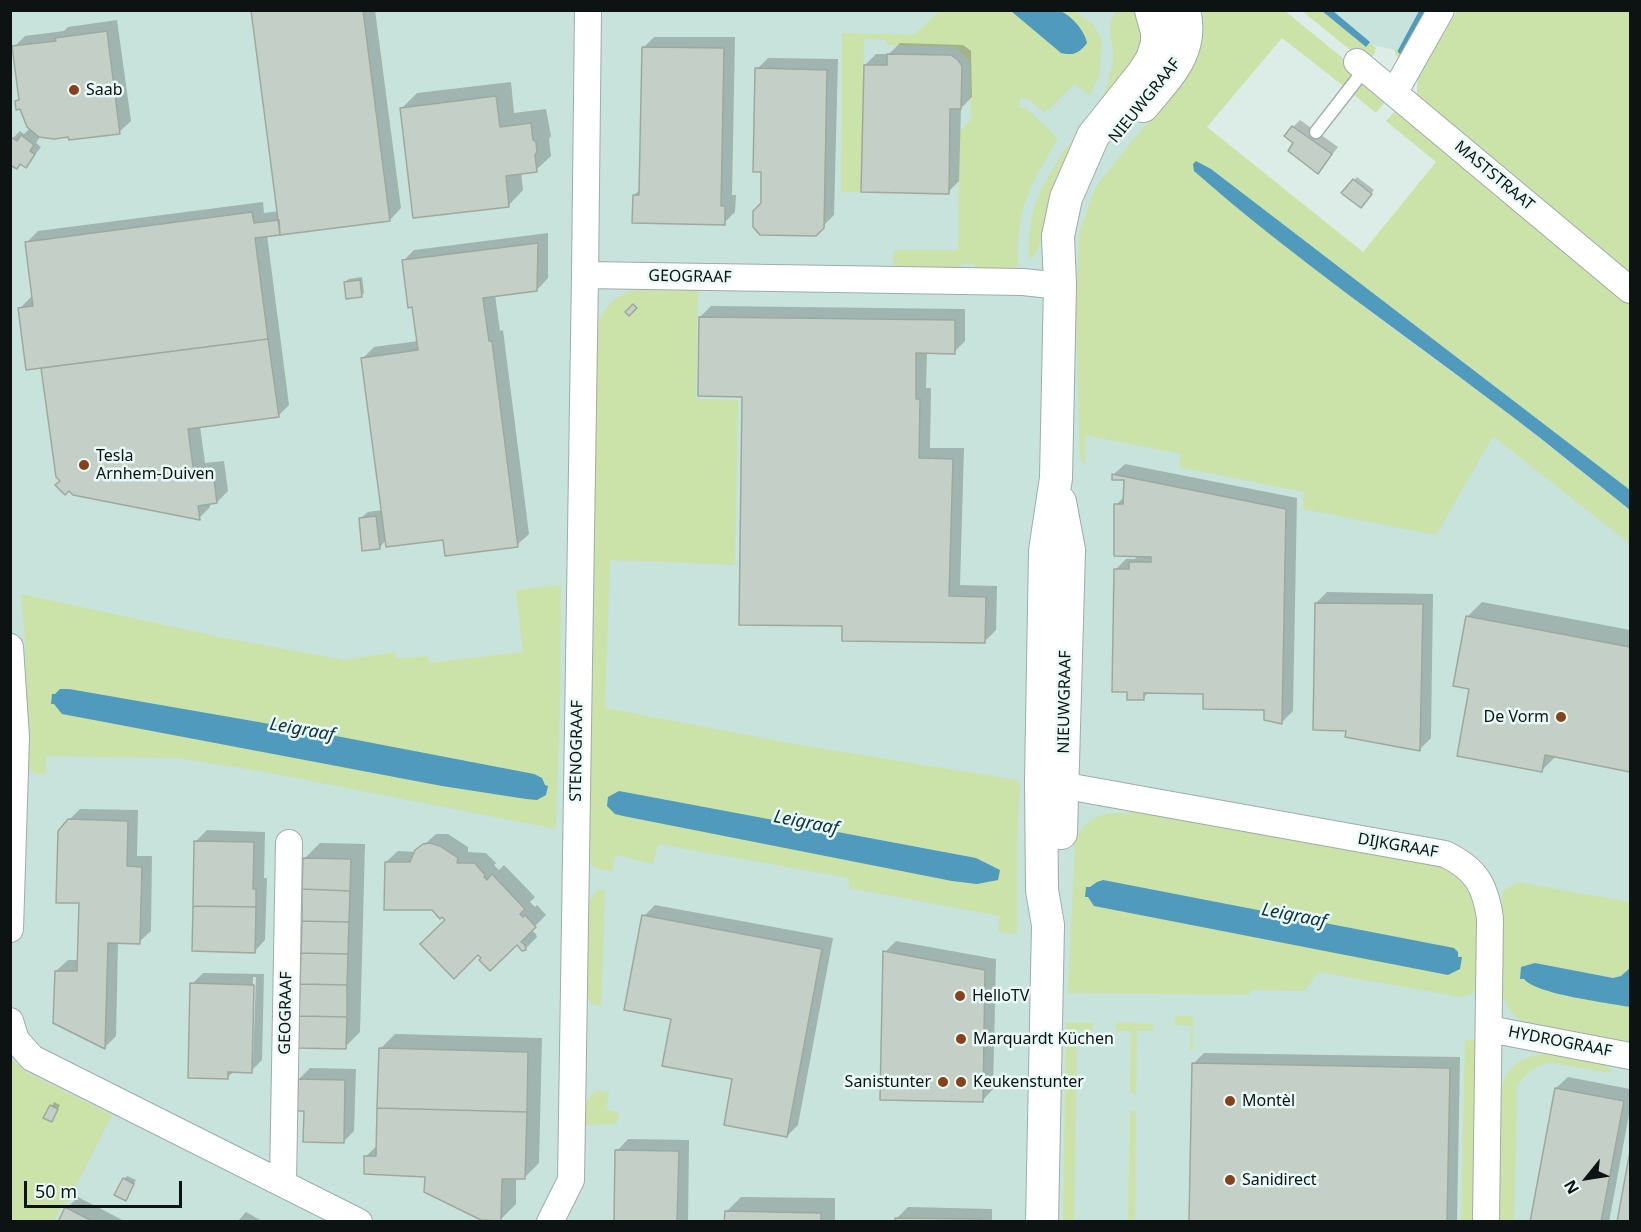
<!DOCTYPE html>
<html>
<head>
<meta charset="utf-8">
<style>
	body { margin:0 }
	#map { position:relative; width:1641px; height:1232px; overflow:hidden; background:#dcede8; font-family:"Noto Sans",sans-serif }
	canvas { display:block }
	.frame { position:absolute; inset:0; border:12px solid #0d1312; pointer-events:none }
	.north { position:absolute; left:1557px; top:1148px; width:60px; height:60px; -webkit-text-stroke:4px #e9faf6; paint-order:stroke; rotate:240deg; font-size:16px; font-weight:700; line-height:24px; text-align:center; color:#0d1312 }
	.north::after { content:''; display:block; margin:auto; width:21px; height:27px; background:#0d1312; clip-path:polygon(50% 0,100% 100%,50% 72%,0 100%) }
	.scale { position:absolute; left:24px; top:1181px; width:158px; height:27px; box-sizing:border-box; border:3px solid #0d1312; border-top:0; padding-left:8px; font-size:18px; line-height:21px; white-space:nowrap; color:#0d1312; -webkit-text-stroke:4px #e9faf6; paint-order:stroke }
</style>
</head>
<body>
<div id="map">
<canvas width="1641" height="1232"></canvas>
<div class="frame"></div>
<div class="north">N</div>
<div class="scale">50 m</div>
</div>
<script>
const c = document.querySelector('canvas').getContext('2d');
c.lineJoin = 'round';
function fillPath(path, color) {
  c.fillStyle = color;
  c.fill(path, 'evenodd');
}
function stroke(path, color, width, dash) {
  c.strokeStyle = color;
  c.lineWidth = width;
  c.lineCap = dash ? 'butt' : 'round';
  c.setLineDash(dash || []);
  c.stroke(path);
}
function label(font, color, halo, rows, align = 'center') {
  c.font = font + ' "Noto Sans",sans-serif';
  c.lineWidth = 5;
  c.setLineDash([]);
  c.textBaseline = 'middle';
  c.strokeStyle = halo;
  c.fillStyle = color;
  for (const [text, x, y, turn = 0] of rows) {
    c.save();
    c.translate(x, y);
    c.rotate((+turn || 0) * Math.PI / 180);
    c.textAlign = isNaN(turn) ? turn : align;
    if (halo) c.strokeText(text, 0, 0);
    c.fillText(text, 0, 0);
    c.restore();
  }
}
fillPath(new Path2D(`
	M10,11H1264L1163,127L1630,499V1221H11Z
	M1328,11H1423L1401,51L1368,44Z`), '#c8e2dc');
fillPath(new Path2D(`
	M941,10L1074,11L1094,25L1102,42L1099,76L1090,95L1074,84L1045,113L1028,99H1020L1019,108H1026L1058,139C1029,186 1016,209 1018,266L1007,269L975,270V264H961L960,270H899L893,263L894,250H958L960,131L971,120L970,67L968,59L956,47L887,45L886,40L864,39L861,192H841L842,33L914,35Z
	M1117,11H1139L1145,29L1141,59L1101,102C1106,88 1111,75 1113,60C1115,40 1103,27 1117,11Z
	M1203,11H1285L1345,60L1344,63L1355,72L1346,88L1282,38L1207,127L1363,252L1436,162L1386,121L1396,110L1630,294V490L1211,169L1196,161L1193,165L1371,313L1506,412L1630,510V544L1493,436L1436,535L1303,509L1304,492L1179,467L1181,454L1085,435V464L1080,460L1076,317L1079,234L1094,190L1108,171L1190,71L1201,43L1204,26Z
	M1302,11H1322L1366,47L1370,42L1376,48L1374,55L1370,58L1359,57Z
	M1423,11H1432L1401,58L1397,57L1394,49L1401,50Z
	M1457,11H1630V283L1416,101L1418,78Z
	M1367,82L1385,96V102L1376,113L1353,94L1362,84Z
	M1068,145L1072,148C1067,158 1060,167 1056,177C1046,201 1047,246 1029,261C1028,206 1039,190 1068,145Z
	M634,290L698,291L696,399L738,400L735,565L610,560L605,708L800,745L1017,780L1020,784L1017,837V934L998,932L1000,916L849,888V878L658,844L653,864L616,855L612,871L595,868L587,860L595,337C599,313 610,297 634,290ZM609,806L849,834L976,858L1000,870L998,879L988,882Z
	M561,585L560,707L556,829L260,771L177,758L46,756V774H35L27,766L25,641L21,594L220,637L344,660L396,652V659L428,656L429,663L523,652L516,590ZM79,717L548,786L547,795L539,791L455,788Z
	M1131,807L1427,862C1492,884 1477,934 1476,989L1472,994L1461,997L1319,972L1304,991L1252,990L1248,995L1068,993L1075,842C1084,817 1105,810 1129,814Z
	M1517,882L1630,902V968L1621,976L1613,978L1536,963L1524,968L1520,979L1590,999L1630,1007V1046L1527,1024C1517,1019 1509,1011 1505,1001C1496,981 1502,917 1502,892Z
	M599,890H605L601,1006L592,1004L587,996L588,902L594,893Z
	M1175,1016H1193V1050H1190L1191,1026L1175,1025Z
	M1066,1023H1093L1092,1030H1077L1074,1222L1063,1221Z
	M1116,1023L1153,1024V1031H1137L1136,1093H1130L1131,1031H1116Z
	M1465,1040H1476L1473,1221L1461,1222Z
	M1549,1053L1605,1064L1611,1070V1073L1550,1063C1537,1064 1521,1076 1517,1088L1514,1221L1497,1222L1499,1097C1505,1066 1519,1057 1549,1053Z
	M10,1058L28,1073L112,1115L67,1203L64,1202L54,1221H11Z
	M598,1090L609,1092L606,1109L619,1113L616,1124L585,1125C585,1110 584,1098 598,1090Z
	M1130,1111H1136L1135,1222L1128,1221Z`), '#cbe2a8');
fillPath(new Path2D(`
	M1011,11C1021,10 1052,8 1060,11C1071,15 1085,31 1087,43C1079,53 1074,56 1061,53Z
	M1322,11H1333L1370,42L1366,47Z
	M1196,161L1211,169L1630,490V510C1590,478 1550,445 1509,414C1403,333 1294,259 1194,171L1193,164Z
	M60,689H69L310,731L534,774L542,778L545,785L548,786L546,795L537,800L526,799L442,786L78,717L62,714L54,704H51L52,694H55Z
	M619,791L976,858L1000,870L998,880L977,884L952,881L623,816L615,814L607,806L608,797Z
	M1103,880L1454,948L1458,952V957H1462L1460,969L1448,975L1094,906L1088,897H1085L1086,887H1090L1097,882Z
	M1535,963L1613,978L1621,976L1630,968V1007C1609,1003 1535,994 1524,979H1520L1521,967Z`), '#4f9abd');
fillPath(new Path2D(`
	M253,10H375L401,208L390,220L267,235L289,405L278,416L200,426L205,463L224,461L228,491L217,502L210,503V507L199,518L62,481L43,366L20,308L31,297H34L27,242L38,231L263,202L264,213L279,211Z
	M117,20L131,121L119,132L38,135L40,137L36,143L41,147L26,166L21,162L10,141L20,131L24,134L30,128L17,101L20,98L14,47L25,36L64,31L68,27Z
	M654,37H735L732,195H736L735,212L724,223L634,195L641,189L643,48Z
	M900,43L963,45L971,51L972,97L961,108L959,181L948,192L865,65L876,54H889Z
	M768,58L838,59L834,215L815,234L757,69Z
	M511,82L514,113L546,109L551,136L549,139L551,156L536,170L521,172L523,190L509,205L402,108L417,93Z
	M1300,120L1338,147L1325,164L1295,143L1293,127Z
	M1357,177L1374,190L1364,203L1343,193Z
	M548,233V278L537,290L495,295L500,331L503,330L529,534L517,545L444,539L386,540L380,547L360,519L368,512L382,510L363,358L374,347L418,341L414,305L403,261L414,250Z
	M362,277L364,293L361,296L345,282L349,279Z
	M711,306L965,309V341L954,352H927L926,388H931L930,448H964L960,585L997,586L996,630L985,641L844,624L744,395L700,317Z
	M1125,464L1297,498L1293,711L1282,722L1266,708L1205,692L1150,691L1143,698L1115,570L1126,559H1135L1138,555L1116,505L1125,496V479L1113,475Z
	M1327,592L1433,594L1431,738L1420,749L1347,729L1316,603Z
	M1482,602L1630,630V770L1556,756L1541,771L1471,688L1467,617Z
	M80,809L138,810L137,856H152L151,931L139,942H118L116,1036L105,1047L56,971L68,960H79L81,902L69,820Z
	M207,830L265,832L264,878H267L265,940L254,952L196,841Z
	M436,834H448L468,847V852L486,853L496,863L494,865L499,870L504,865L535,897L530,902L535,907L537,905L546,915L531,930L536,934L537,937L525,949L517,943L483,958L386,862L398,851L416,852Z
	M320,843L365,844L360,1032L345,1047L305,858Z
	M655,905L833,938L798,1125L787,1136L734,1077L644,916Z
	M896,941L996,959L993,1089L982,1101L885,952Z
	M203,973L264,974L262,1060L251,1071H234L228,1077L192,984ZM253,977H256L253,1062H250Z
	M395,1034L542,1038L539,1163L524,1178H516V1204L501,1219L426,1175L366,1156L378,1145L380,1049Z
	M1204,1053L1460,1057L1457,1222H1191L1193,1064Z
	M310,1068L356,1069L354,1131L343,1142L299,1079Z
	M1568,1077L1630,1089V1109L1609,1222H1531L1556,1088Z
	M54,1102L60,1105L52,1120L45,1118Z
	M628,1139L689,1140L688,1222H616L617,1151Z
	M1630,1160V1222H1619Z
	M127,1176L136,1180L125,1199L124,1179Z
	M78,1197L126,1222H59L67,1208Z
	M741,1197L835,1198V1222H726V1212Z
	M908,1207L992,1209V1222H897V1218Z
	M246,1212L264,1222H237Z`), '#0003');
stroke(new Path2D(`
	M1401,51L1423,10`), '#4f9abd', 6);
const building = new Path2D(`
	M251,10H363L390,221L280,235Z
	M107,31L120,134L69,140L68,137L54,139L39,137L27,127L20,109L16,110L15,101L19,100L12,46L56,41L55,38Z
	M642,47L724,48L721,206H725V225L632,223L633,195H639Z
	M887,54L951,55L958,60L962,66L961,109H950L949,194L861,192L864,65H887Z
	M755,68L827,70L824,228L816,236L760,235L753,227V211L761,203V172H753Z
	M496,96L500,127L531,123L533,140L536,142L537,152L535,155L537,172L506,176L509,207L413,218L400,108Z
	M1292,126L1332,154L1318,174L1288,151L1293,143L1284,136Z
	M21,135L34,145L30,151L35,154L26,168L20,164L17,169L10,165V138L11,137L17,141Z
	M1353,179L1372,194L1361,208L1341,193Z
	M252,212L254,223L279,220L280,235L255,238L268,339L26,370L18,308L33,306L25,242Z
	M538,243L537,291L483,298L489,341H492L518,547L445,556L443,540L386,547L361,358L418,350L412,307L408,308L402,260Z
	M360,280L362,297L346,299L344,282Z
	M633,304L637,308L629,316L625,312Z
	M699,317L955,320V354L916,353V399H920L919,458L953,459L949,596L986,597L985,643L842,641V626L739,625L742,397L698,396Z
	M268,339L279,417L188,429L194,474L213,471L217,503L198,506L200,520L73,495L69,491L65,495L55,485L60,481L56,477L41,368Z
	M1112,474L1286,509L1282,724L1264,720V710L1203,709V694L1144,693V700H1127V692H1112L1114,569H1129V562H1151V557L1114,556V504H1123L1124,480H1112Z
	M376,516L380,549L362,551L359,518Z
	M1315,603L1423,604L1420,751L1345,737L1346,731L1313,730Z
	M1466,616L1630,647V772L1545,755L1542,772L1457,756L1469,689L1453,686Z
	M68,819L128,821L127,866L142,867L140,944L108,943L105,1049L53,1023L55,971H77L79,903H56L58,831Z
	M194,841L254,842L253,889H256V907L193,906Z
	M430,843L440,846L458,858L457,863H475L485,875L484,877L487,880L492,874L525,909L520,914L523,917L525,915L536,927L521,942L525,945L526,950L522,951L517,945L490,971L479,960L481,958L478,955L454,979L420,944L445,920L442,917L440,919L432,910H384L385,862H410L415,850L423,844Z
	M303,858L351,859L350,891L302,889Z
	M302,889L350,891L349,922L302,921Z
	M193,906L256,907L255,953L192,951Z
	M642,915L822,949L787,1137L724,1125L732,1079L662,1066L671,1019L624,1010Z
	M302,921L349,922L348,954L301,953Z
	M883,951L985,970L983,1102L880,1100Z
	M301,953L348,954L347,985L300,984Z
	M190,983L254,985L252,1073L228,1072V1079L188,1078Z
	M300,984L347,985V1017L299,1016Z
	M299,1016L347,1017L346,1049L298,1048Z
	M379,1048L528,1052L527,1112L377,1108Z
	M1192,1063L1450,1068L1447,1222H1189Z
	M298,1079L345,1080L344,1143L303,1142L304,1111H297Z
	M1555,1088L1624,1101L1601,1222H1530Z
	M50,1105L58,1109L52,1122L43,1118Z
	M377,1108L527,1112L525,1179H502L501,1221L481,1220L424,1192L425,1177L364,1174V1156H376Z
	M615,1150L679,1151L677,1222H614Z
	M1630,1151V1222H1617Z
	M123,1178L134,1184L126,1201L114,1195Z
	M65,1207L94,1222H58Z
	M725,1211L821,1213V1222H724Z
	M895,1218L981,1219V1222H895Z`);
fillPath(building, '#c4d0c7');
stroke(building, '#9da9a0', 1.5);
const service = new Path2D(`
	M1316,132L1365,69`);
const minor = new Path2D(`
	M588,10L585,275L1023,282L1060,286
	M1357,62L1630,290
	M1394,93L1441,10
	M10,647L16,737L10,929
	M1044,782L1445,854C1476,869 1485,885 1490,918L1486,1222
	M10,1021L16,1040L32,1058L359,1222
	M1489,1029L1630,1056
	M283,1182L289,843
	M550,1222L571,1180L585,275`);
const tertiary = new Path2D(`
	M1143,106C1167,76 1195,52 1184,10
	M1060,502L1069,550L1061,833
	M1042,1222L1048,925L1042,890L1041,781L1045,551L1056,478L1060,286L1058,236L1066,198L1093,136L1144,72L1152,59L1157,44V32L1151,10`);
stroke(service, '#9dada9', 15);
stroke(minor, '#9dada9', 28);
stroke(tertiary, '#9dada9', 34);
stroke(service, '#fff', 12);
stroke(minor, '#fff', 26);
stroke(tertiary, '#fff', 32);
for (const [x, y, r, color] of [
	[74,90,6,"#87411b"],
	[84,465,6,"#87411b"],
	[1561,717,6,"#87411b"],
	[960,996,6,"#87411b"],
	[961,1039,6,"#87411b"],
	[943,1082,6,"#87411b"],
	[961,1082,6,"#87411b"],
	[1230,1101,6,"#87411b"],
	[1230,1180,6,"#87411b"]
]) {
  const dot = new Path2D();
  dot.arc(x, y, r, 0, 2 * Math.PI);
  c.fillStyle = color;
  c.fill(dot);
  stroke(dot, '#e9faf6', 2);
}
label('16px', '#0d1312', '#e9faf6', [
	["Saab",86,90],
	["Tesla",96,456],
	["Arnhem-Duiven",96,474],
	["De Vorm",1549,717,"right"],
	["HelloTV",972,996],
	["Marquardt Küchen",973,1039],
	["Sanistunter",931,1082,"right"],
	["Keukenstunter",973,1082],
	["Montèl",1242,1101],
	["Sanidirect",1242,1180]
], 'left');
label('16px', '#0d1312', '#e9faf6', [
	["NIEUWGRAAF",1145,101,-51],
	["MASTSTRAAT",1494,176,40],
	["GEOGRAAF",690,277,1],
	["NIEUWGRAAF",1065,702,-89],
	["STENOGRAAF",577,751,-89],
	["DIJKGRAAF",1398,846,10],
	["GEOGRAAF",286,1013,-89],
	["HYDROGRAAF",1560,1042,11]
]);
label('italic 18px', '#0d3040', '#e9faf6', [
	["Leigraaf",302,730,10],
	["Leigraaf",806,823,11],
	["Leigraaf",1294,916,11]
]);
</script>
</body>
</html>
